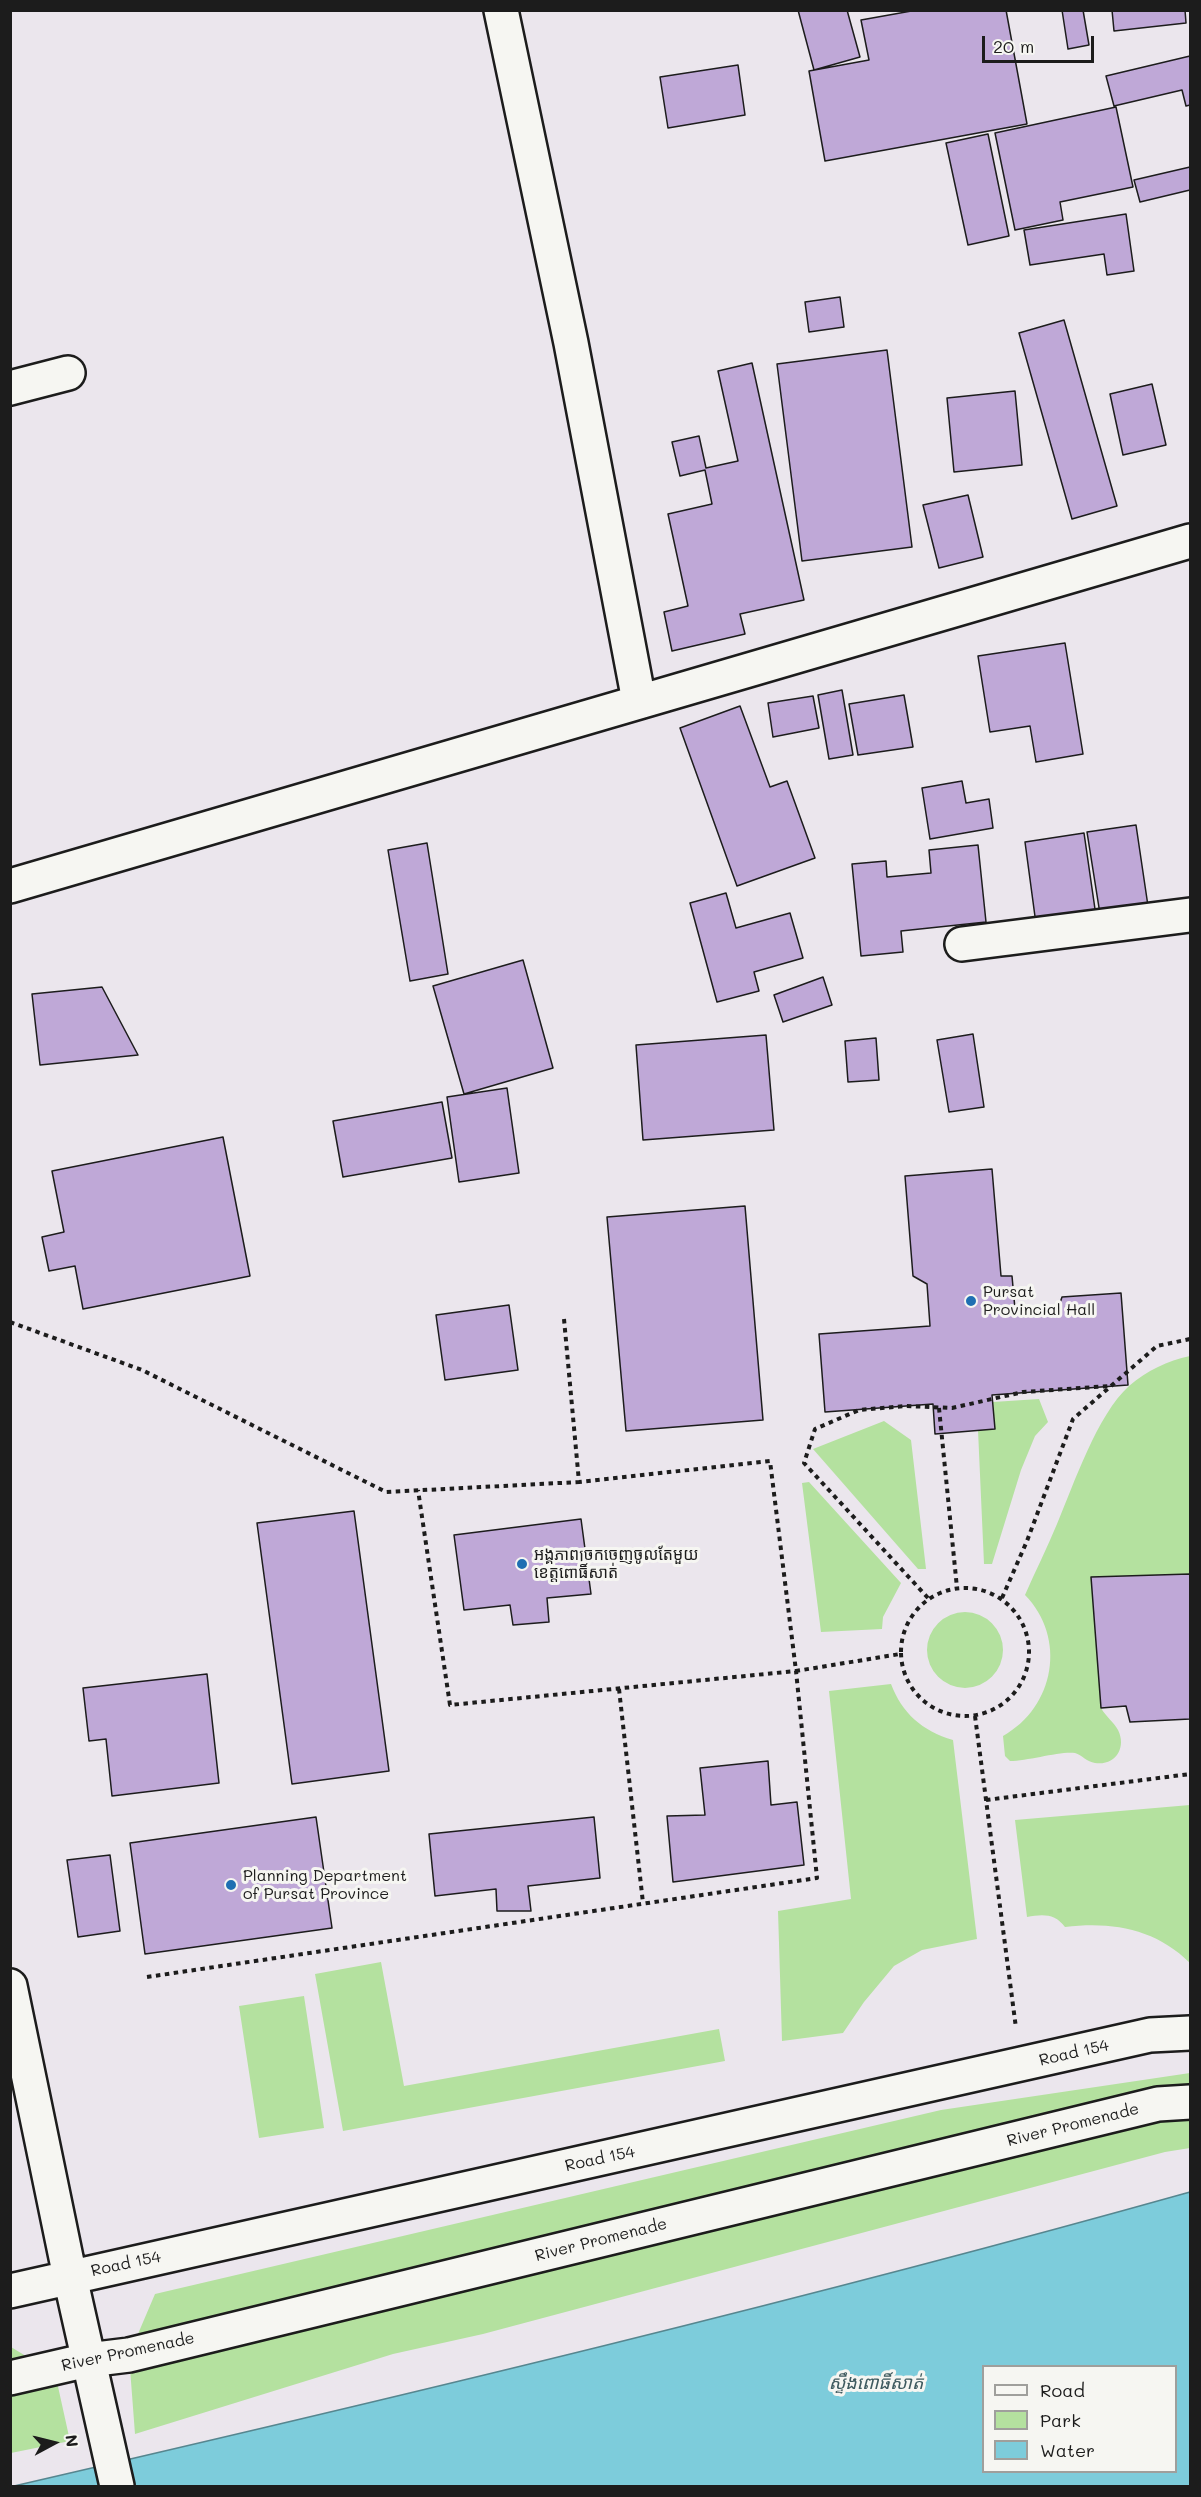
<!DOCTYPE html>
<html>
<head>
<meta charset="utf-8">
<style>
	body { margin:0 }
	#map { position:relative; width:1201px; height:2497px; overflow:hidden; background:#ebe6ed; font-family:Mali,sans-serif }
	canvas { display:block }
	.frame { position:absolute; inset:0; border:12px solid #1c1c1c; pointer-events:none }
	.legend { position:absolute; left:982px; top:2365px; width:195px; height:108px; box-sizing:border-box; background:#f6f6f2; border:2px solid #9f9f9c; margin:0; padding:8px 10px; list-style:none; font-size:18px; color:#1c1c1c }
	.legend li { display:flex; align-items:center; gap:12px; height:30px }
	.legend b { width:30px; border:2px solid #9f9f9c }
	.north { position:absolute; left:24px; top:2413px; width:60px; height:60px; -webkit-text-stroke:4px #f6f6f2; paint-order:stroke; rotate:83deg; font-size:16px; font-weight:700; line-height:24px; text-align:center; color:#1c1c1c }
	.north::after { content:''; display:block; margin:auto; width:21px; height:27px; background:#1c1c1c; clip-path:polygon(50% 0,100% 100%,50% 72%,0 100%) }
	.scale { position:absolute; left:982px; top:36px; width:112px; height:27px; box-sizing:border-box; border:3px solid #1c1c1c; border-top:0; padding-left:8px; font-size:18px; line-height:21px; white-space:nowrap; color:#1c1c1c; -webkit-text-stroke:4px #f6f6f2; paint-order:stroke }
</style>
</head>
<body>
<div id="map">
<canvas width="1201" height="2497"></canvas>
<div class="frame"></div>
<ul class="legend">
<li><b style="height:8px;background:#f6f6f2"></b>Road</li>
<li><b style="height:16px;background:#b4e19f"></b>Park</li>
<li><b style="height:16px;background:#7dccdb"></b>Water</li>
</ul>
<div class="north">N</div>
<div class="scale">20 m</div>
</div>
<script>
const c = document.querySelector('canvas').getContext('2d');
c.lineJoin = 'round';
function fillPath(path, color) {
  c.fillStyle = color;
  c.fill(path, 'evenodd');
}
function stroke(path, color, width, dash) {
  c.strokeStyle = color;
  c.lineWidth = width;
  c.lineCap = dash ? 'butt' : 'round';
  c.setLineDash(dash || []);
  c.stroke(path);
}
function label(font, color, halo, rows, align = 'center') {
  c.font = font + ' Mali,"Noto Sans Khmer",sans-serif';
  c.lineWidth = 6;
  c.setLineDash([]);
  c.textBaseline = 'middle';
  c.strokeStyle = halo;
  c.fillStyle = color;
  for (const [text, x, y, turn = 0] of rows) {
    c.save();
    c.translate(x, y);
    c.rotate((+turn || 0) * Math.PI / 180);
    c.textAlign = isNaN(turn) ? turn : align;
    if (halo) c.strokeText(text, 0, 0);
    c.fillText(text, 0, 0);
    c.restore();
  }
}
fillPath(new Path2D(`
	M1190,1356V1574L1154,1575L1101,1708C1106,1717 1114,1722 1118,1730C1127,1748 1115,1766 1095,1763C1087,1762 1082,1755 1075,1753C1060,1751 1028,1761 1010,1761L1005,1756L1003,1736C1055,1707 1067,1638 1025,1595C1035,1572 1047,1548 1057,1524C1074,1484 1097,1415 1129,1386C1148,1370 1167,1361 1190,1356Z
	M1039,1399L1048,1422L1035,1436L1021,1470L992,1564H984L978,1430L995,1429L993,1402Z
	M884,1421L911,1440L926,1569H918L813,1449Z
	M809,1482L901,1583L883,1617L882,1629L821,1632L802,1483Z
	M927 1650a38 38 0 1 1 76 0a38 38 0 1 1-76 0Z
	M891,1684C902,1713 922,1731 953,1740L977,1939L922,1950L894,1966L864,2002L843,2033L782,2041L778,1911L851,1899L829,1691Z
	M1190,1805V1963C1156,1929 1112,1921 1065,1927C1055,1913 1042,1914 1027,1917L1015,1820Z
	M381,1962L404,2086L719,2029L725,2061L343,2131L315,1974Z
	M304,1996L324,2128L259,2138L239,2006Z
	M1190,2073V2148L1165,2152L483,2334L393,2354L135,2434L129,2355L155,2294L941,2110Z
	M11,2347L34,2361L57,2382L70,2441L11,2453Z`), '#b4e19f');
const water = new Path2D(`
	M1190,2192V2486H14C408,2395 801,2301 1190,2192ZM984,2366H1176V2472H984Z`);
fillPath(water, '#7dccdb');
stroke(water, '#56868f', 1.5);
const building = new Path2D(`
	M798,10H847L860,57L814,70Z
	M917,10H1006L1027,124L825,161L809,71L869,60L861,20Z
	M1062,10H1083L1089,45L1068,49Z
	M1112,10H1185L1186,23L1114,31Z
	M1190,56V105L1186,106L1182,90L1114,106L1106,76Z
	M738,65L745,115L668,128L660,77Z
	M1116,107L1133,187L1060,202L1063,220L1015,230L995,133Z
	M988,134L1009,236L968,245L946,143Z
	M1190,167V190L1140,202L1134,180Z
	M1126,214L1134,271L1107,275L1104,254L1030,265L1024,230Z
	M840,297L844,327L809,332L805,302Z
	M1064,320L1117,506L1072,519L1019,333Z
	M887,350L912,547L802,561L777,364Z
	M752,363L804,600L740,614L745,634L672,651L664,612L688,606L668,514L712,504L705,470L680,476L672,442L699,436L706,468L738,461L718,371Z
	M1152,384L1166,445L1123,455L1110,394Z
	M1015,391L1022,465L954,472L947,398Z
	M968,495L983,557L939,568L923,505Z
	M1065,643L1083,754L1036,762L1030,726L990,732L978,656Z
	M842,690L853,755L829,759L818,695Z
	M904,695L913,747L858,755L849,704Z
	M813,696L819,728L773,737L768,703Z
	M740,706L770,787L787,781L815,858L737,886L680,728Z
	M962,781L966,803L989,799L993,828L930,839L922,788Z
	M1136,825L1148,906L1100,914L1087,832Z
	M1084,833L1096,916L1036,924L1025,842Z
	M427,843L448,974L410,981L388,850Z
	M978,845L986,922L901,931L903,952L861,956L852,864L886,861L887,877L931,873L929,850Z
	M726,893L736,928L790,913L803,958L754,972L759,991L717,1002L690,903Z
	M523,960L553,1068L464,1094L433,986Z
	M823,977L832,1005L783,1022L774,995Z
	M102,987L138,1055L40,1065L32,994Z
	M973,1034L984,1107L949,1112L937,1040Z
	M766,1035L774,1130L643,1140L636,1045Z
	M876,1038L879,1080L848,1082L845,1041Z
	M507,1088L519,1173L459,1182L447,1097Z
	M442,1102L452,1158L343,1177L333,1121Z
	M223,1137L250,1276L83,1309L75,1266L49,1271L42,1237L64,1232L52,1171Z
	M992,1169L1001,1276H1012L1015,1309L1059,1306L1062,1297L1121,1293L1128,1385L992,1395L995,1429L935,1434L933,1404L825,1412L819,1334L930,1326L927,1284L913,1276L905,1176Z
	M745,1206L763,1420L626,1431L607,1217Z
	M509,1305L518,1370L445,1380L436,1315Z
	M354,1511L389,1771L292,1784L257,1523Z
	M581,1519L591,1594L547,1598L549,1622L513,1625L510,1605L464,1610L454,1535Z
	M1190,1574V1719L1130,1722L1126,1706L1101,1708L1091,1577Z
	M207,1674L219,1783L112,1796L106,1739L89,1741L83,1688Z
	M768,1761L771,1805L797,1802L804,1865L673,1882L667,1816L705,1815L700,1768Z
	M316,1817L332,1928L145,1954L130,1843Z
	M594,1817L600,1878L528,1886L531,1911H497L496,1889L435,1896L429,1834Z
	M110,1855L120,1931L78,1937L67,1860Z`);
fillPath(building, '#bfa8d7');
stroke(building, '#1c1c1c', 1.5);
const street = new Path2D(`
	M501,10L571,343L639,701
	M10,388L68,373
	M10,886L1190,541
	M962,944L1190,915
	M10,2378L88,2360L129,2355L1158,2104L1190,2102`);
const secondary = new Path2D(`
	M10,1986L70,2277L117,2486
	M10,2291L1150,2035L1190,2033`);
stroke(street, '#1c1c1c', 38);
stroke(secondary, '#1c1c1c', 38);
stroke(new Path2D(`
	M564,1319L579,1482L770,1461L796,1671L900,1654
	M10,1322L142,1370L386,1492L579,1482
	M939,1408L957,1588
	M901 1652a64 64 0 1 1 128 0a64 64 0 1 1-128 0Z
	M928,1598L804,1463L815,1429L859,1410L906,1406L952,1408L1023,1392L1110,1386
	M1002,1598L1027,1541L1073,1419L1157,1346L1190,1339
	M619,1689L643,1903
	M975,1716L1016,2028
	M986,1800L1190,1774
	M147,1977L817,1878L796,1671L450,1705L418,1490`), '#1c1c1c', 4, [4.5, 4.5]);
stroke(street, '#f6f6f2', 33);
stroke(secondary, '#f6f6f2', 33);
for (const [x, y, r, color] of [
	[971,1301,6,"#1f6fb2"],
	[522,1564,6,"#1f6fb2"],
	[231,1885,6,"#1f6fb2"]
]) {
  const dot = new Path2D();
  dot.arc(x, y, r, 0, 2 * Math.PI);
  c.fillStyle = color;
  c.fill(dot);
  stroke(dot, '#f6f6f2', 2);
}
label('16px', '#1c1c1c', '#f6f6f2', [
	["Pursat",983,1292],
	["Provincial Hall",983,1310],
	["អង្គភាពច្រកចេញចូលតែមួយ",534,1555],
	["ខេត្តពោធិ៍សាត់",534,1573],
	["Planning Department",243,1876],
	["of Pursat Province",243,1894]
], 'left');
label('16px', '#1c1c1c', '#f6f6f2', [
	["Road 154",1074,2053,-13],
	["River Promenade",1073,2125,-14],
	["Road 154",600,2159,-12],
	["River Promenade",601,2240,-14],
	["Road 154",126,2264,-12],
	["River Promenade",128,2352,-12]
]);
label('italic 18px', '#3e5a5f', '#f6f6f2', [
	["ស្ទឹងពោធិ៍សាត់",876,2383]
]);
</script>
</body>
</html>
